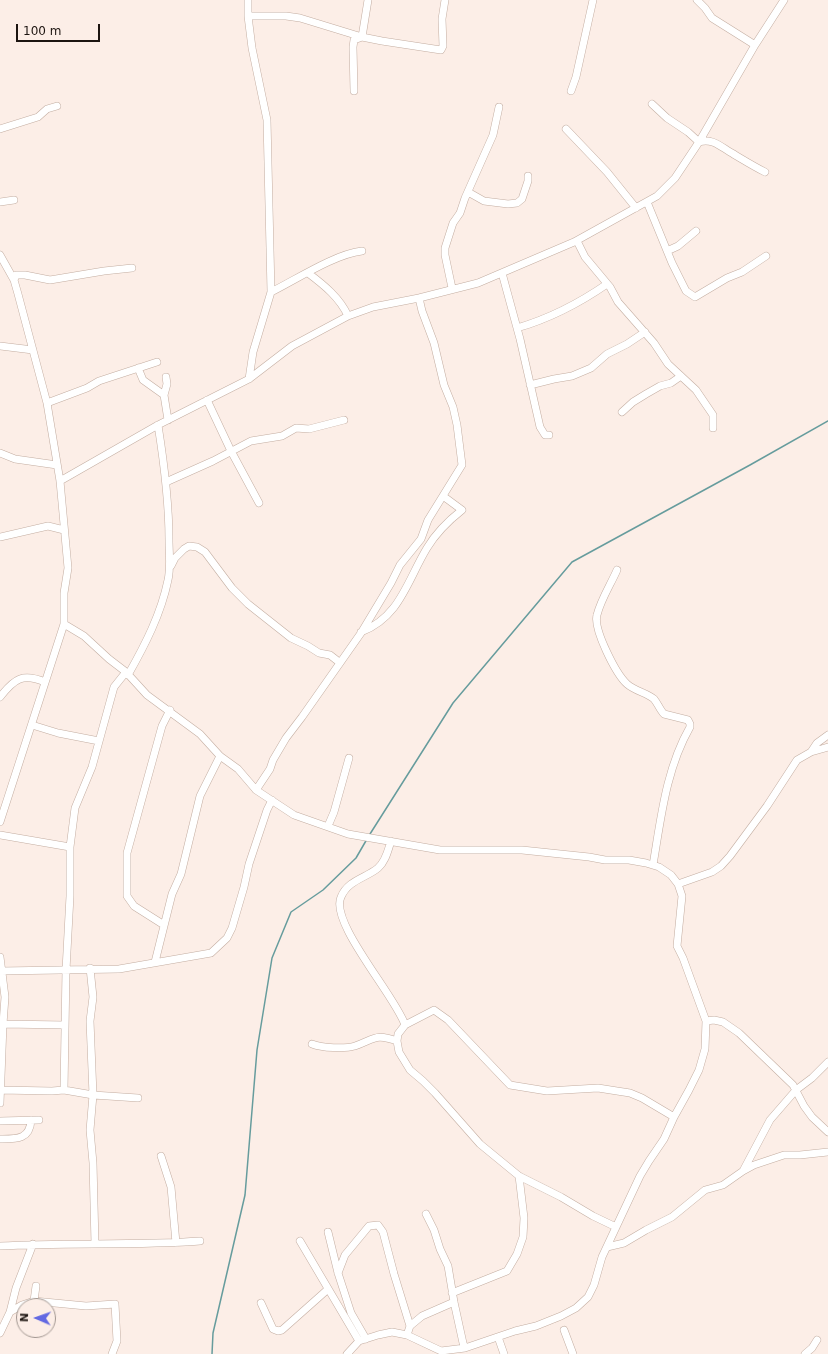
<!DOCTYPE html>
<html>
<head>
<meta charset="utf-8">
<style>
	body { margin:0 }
	#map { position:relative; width:828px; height:1354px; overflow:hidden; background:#fceee7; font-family:"DejaVu Sans",sans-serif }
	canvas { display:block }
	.north { position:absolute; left:16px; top:1298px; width:40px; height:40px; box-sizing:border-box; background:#fceee7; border:1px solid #a29791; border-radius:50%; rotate:272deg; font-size:11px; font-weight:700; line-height:16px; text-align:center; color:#1c1410 }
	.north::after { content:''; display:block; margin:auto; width:14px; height:18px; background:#6369e2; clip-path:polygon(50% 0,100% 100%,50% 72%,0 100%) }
	.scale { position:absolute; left:16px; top:24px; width:84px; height:18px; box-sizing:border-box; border:2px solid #1c1410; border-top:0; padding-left:5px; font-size:12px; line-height:14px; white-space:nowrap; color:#1c1410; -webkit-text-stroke:3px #fceee7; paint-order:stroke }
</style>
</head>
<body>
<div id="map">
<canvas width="828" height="1354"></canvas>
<div class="north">N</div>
<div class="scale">100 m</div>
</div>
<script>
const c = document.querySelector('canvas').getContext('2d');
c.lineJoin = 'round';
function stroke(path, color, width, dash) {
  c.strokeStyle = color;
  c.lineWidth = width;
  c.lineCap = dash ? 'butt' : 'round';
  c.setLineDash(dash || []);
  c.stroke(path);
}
stroke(new Path2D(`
	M370,834L453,703L572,562L750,465L828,421
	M212,1354L213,1333L245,1195L257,1050L272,958L291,912L323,890L356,858L367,839`), '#669c9d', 1.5);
const minor = new Path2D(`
	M248,0V16L252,48L267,120L271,292L253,352L249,379
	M697,0L705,8L712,18L755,45
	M248,16H286L300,18L362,37L382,41L441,50L443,46L442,19L445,0
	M354,91L353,47L354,40L362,37L368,0
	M571,91L576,77L593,0
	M652,104L667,118L688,132L699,142C712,138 720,146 730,152C742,159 753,166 765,172
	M0,129L38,117L47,109L57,106
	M566,129L607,172L636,208
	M468,192L484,201L508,204L517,203L522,199L528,181V176
	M0,202L14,200
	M647,202L672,263L686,291L695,297L727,278L742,272L766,256
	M577,241L585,257L610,287L618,302L654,343L668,364L696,390L713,415V428
	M667,251L678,246L696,231
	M0,255L14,280L18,294L47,403L60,481L68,568L64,593V624L0,822
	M308,273C324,285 340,298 348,316
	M502,273L520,339L540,427L545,435H549
	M14,280L16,275H25L50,280L104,271L132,268
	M452,288L445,255V248L453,223L460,213L465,198L493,135L499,107
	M271,292C297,279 335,254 362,251
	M517,328C548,319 581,302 607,284
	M0,346L33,350
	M138,368L143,380L164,395L168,420
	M530,385L554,379L572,376L591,368L607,354L627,344L645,332
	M164,395L167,384L166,377
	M207,400L231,451L259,503
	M47,403L87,388L99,381L157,362
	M622,412L633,402L646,394L660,386L671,383L681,376
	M0,453L15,459L57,465
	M60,481L158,425L249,379L292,346L348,316L373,307L419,298L478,283L574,242L657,196L675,178L699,142L755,45L784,0
	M166,482L213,461L251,441L282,436L296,428L309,429L344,420
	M0,537L48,526L64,530
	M171,566L175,558L184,549L189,546L197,547L205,552L232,588L248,604L291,638L308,646L319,653L330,655L339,662
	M617,570C611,584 601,599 597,615C593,629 616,674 627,684C635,691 647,693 654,699C658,704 660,710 664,714L688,720L690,724V727C666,769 661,818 653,865
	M64,624L84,636L109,659L126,672L147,695L200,734L220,756L238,769L256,790L294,815L348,834L440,850H522L589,857L605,860H629L646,863L659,867L671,875L678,884L682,896L677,946L683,958L706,1021L705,1049L699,1070L689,1090L674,1117L664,1139L649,1161L640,1176L602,1257L594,1285L588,1297L576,1308L561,1316L536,1326L515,1331L465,1348L441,1351L407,1335L392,1332L378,1335L359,1341L347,1354
	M361,632C400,617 407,581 427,548C436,533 448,521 462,510L443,496
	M128,675C145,645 161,614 168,580C171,567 169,553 169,540C169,501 164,463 158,425
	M0,697C15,678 23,673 45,682
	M32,725L58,733L99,741
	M811,752L828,747
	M256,790L270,769L273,760L286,738L302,717L361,633L391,583L400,565L421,539L428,520L462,465L457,425L453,407L444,385L434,343L422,311L419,298
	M328,826L334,812L349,758
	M0,835L70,847
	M391,841C388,850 386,861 378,868C366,878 348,880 341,897C329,922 396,997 405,1025
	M678,884L712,872L721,866L730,856L767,806L797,760L811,752L817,743L828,735
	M164,925L134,906L127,896V853L162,726L170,710
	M0,957L5,997L3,1024L0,1103
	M155,962L172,894L181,874L200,796L220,756
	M90,968L93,997L90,1021L93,1095L90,1130L93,1163L95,1244
	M1,971L119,969L211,953L227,938L232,928L244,887L249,864L267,810L272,800
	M706,1021L714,1020L723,1022L739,1033L793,1085L804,1106L812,1117L828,1132
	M3,1024L65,1025
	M312,1044C322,1048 345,1049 355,1046C375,1039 375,1033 397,1041
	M0,1090L52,1091L64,1090L93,1095L138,1098
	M64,1090L66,970L70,896V847L75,808L92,767L114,687L126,672
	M0,1121L39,1120
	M0,1139C16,1139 30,1140 31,1120
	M161,1156L171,1187L176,1243
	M743,1171L754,1165L784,1155H800L828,1152
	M426,1214L434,1230L440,1249L448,1266L454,1302L463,1343L465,1348
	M616,1227L593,1216L561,1197L519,1176L480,1144L435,1093L423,1081L410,1070L399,1052L397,1041L398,1034L405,1025L434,1010L448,1020L510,1085L547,1091L598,1088L617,1091L630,1093L642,1098L674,1117
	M328,1232L338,1273L351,1313L366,1339
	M300,1241L359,1341
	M0,1246C67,1242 134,1246 200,1241
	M607,1247L624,1243L646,1230L672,1217L705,1190L723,1185L743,1171L770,1120L796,1090L812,1078L828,1062
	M338,1273L345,1255L369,1226L378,1225L383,1232L394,1274L410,1326L407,1335
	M452,1293L507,1271L517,1254L523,1237L524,1218L519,1176
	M34,1301L36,1286
	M261,1303L273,1329L278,1331L282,1330L327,1290
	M10,1312L22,1305L34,1301L86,1306L115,1304L117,1341L112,1354
	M410,1326L422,1316L454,1302
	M564,1330L573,1354
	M0,1333L10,1312L16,1288L33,1244
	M498,1337L504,1354
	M805,1354L812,1348L817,1340`);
stroke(minor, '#c3ada1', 8);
stroke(minor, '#fff', 7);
</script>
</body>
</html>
